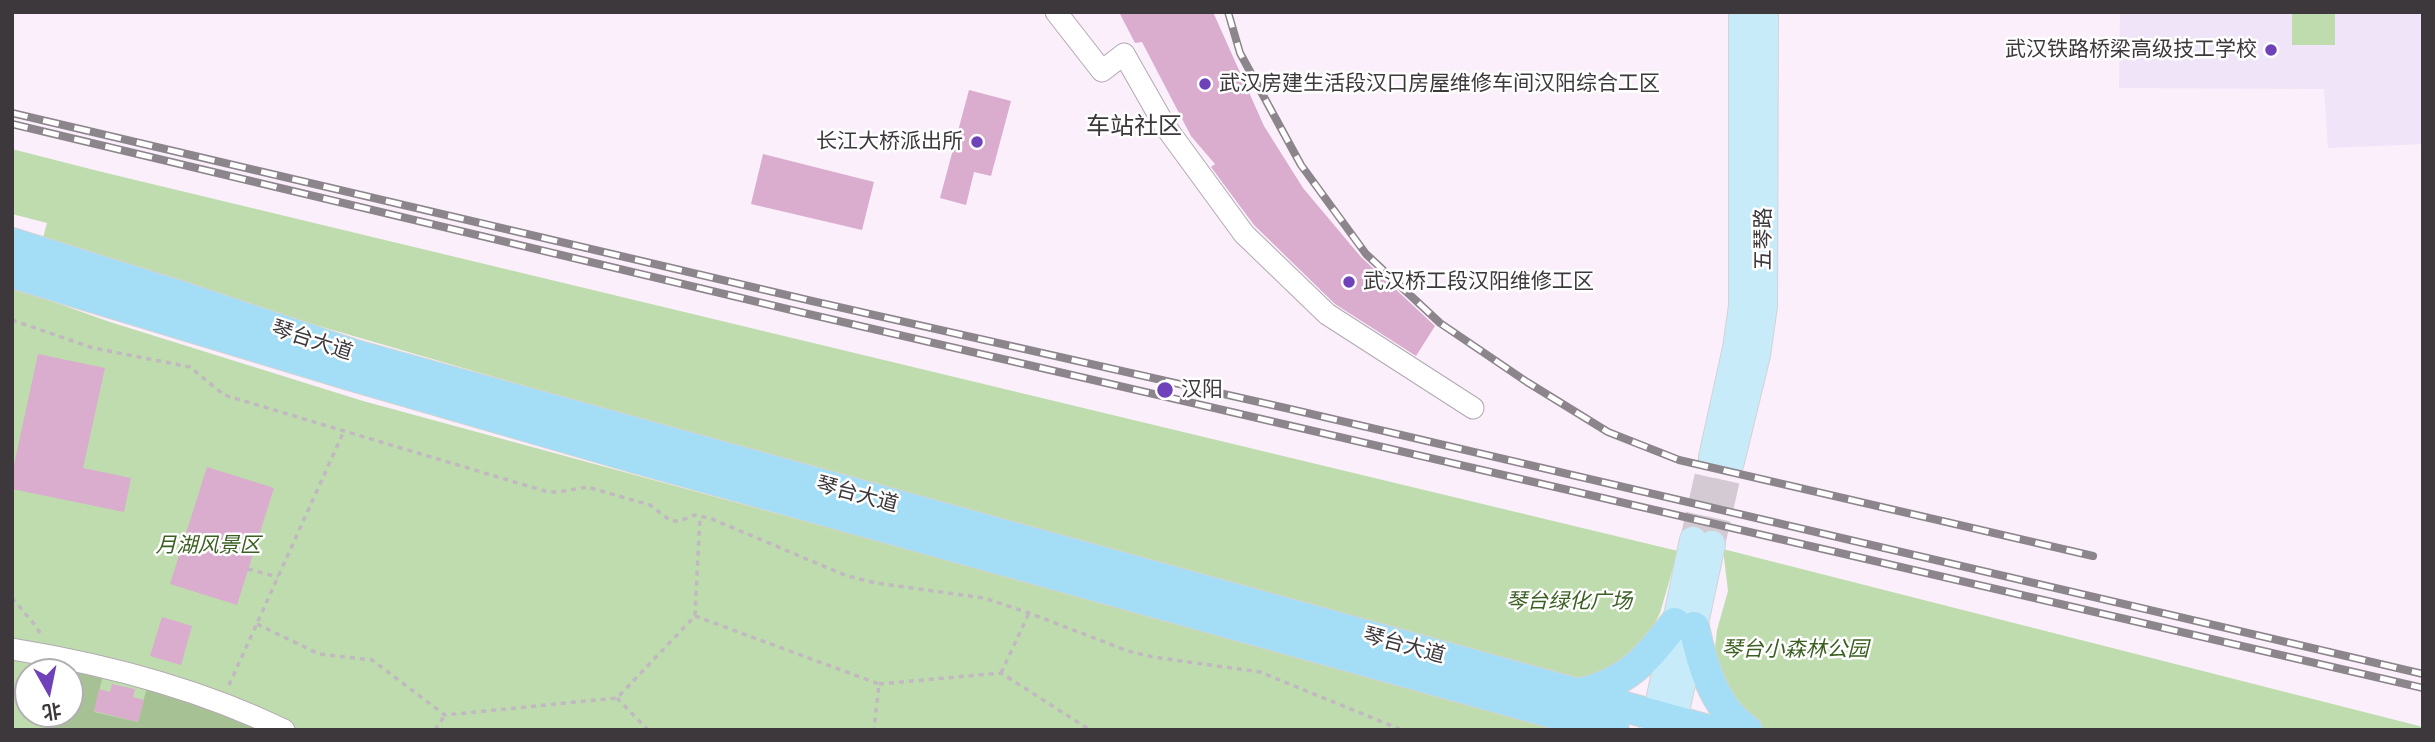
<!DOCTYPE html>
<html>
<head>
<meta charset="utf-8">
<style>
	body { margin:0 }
	#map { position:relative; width:2435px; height:742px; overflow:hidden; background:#faeffa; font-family:Lora,"Noto Sans SC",serif }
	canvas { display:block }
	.frame { position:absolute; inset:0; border:14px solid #3c383c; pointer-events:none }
	.north { position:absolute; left:14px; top:658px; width:70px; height:70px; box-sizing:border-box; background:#fff; border:2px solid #b1afb1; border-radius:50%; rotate:171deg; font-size:19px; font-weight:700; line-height:28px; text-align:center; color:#3c383c }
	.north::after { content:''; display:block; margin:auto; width:24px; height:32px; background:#7042ba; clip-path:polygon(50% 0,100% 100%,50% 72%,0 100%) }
</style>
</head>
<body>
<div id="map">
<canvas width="2435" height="742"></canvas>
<div class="frame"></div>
<div class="north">北</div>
</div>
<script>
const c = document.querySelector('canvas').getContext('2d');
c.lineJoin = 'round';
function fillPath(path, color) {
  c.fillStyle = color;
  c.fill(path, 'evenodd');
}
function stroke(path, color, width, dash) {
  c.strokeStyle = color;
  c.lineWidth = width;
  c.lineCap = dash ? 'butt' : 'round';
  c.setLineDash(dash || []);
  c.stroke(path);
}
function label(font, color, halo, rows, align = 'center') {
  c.font = font + ' Lora,"Noto Sans SC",serif';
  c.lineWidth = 5;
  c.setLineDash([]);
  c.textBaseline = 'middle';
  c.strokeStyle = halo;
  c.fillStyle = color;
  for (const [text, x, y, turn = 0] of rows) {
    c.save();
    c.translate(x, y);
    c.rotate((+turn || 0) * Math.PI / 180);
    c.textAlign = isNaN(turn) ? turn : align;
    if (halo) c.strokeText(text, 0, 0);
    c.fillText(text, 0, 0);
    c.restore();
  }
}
fillPath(new Path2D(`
	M2120,12H2423V144L2328,148L2324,89L2119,88Z`), '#f0e4f8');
fillPath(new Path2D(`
	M2292,12H2335V45H2292Z
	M12,149L98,171L1678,551L1660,613L1651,631L1634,657L1579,681L731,446L41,245L47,223L12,214Z
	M12,287L110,322L363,401L1573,730H12ZM28,672H70V714H28Z
	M1723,549L2423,727V730H1762L1733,706L1714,657L1717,630L1728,591Z`), '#bfdcae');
fillPath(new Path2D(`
	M72,667L103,675L94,712L138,722L147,687L267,730H53L33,714H70V672H68Z`), '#a6c295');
fillPath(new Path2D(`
	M1119,12H1213L1264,126L1303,188L1361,257L1435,326L1416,356L1335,304L1254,225L1211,167L1215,164L1191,136L1142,42L1135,43Z
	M969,90L1011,101L991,176L974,172L966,205L940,198Z
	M763,154L874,182L862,230L751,204Z
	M38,354L105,368L83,468L131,478L124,512L12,489V474Z
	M207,467L274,488L237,605L170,584Z
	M162,617L192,626L181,665L150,656Z
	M112,684L135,689L133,697L144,700L138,722L94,711L99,689L110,692Z`), '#daacce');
stroke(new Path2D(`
	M1693,540L1712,457
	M1712,544L1731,462`), '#d4cad4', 26, [26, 13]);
const minor = new Path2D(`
	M1056,12L1102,71L1124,54L1165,126L1244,234L1327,314L1473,408
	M12,649C104,664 200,689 284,730`);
const major = new Path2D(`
	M1712,457L1736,348L1742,306V12
	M1731,462L1757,355L1764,306L1765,12
	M1653,730L1693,540
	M1672,730L1712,544`);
const highway = new Path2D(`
	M12,243L183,297L355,355L1708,730
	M12,273L349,375L632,457L1614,730
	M1694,627C1702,664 1714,708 1747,730
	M1578,694C1627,683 1645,661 1675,623`);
stroke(minor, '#b2a9b2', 23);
stroke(major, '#d4d3d4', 28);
stroke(highway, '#d4d3d4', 32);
stroke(new Path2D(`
	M12,320L93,348L190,367L224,395L548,492H559L587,487L650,505L671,521H680L695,515L712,519L847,576L876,583L984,598L1029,613L1128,651L1153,657L1260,672L1402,730
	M248,569L278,577
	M12,598L35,625L42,636
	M695,616L879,684L874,730
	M257,624L319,654L372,660L445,715L617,698L695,616L700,516
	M1001,673L1029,613
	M879,684L1001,673L1090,730
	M229,685L344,431
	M617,698L648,730
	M435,730L445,715`), '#c1b8c1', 3.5, [5, 5]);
stroke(minor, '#fff', 21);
stroke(major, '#c8ebfa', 26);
stroke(highway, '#a4def6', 30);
const rail = new Path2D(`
	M1228,12L1240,53L1301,165L1366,254L1440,323L1527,382L1608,432L1679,460L2093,556
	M12,113L812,301L1290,409L2423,674
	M12,124L804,313L2423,688`);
stroke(rail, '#8c858c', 8);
stroke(rail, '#fff', 5, [16]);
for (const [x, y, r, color] of [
	[2271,50,7,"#7042ba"],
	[1205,84,7,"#7042ba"],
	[977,142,7,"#7042ba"],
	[1349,282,7,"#7042ba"],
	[1165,390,9,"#7042ba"]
]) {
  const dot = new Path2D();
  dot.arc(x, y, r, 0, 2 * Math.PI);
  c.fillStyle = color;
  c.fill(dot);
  stroke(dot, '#fff', 2.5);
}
label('21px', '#3c383c', '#fff', [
	["武汉铁路桥梁高级技工学校",2257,50,"right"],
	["武汉房建生活段汉口房屋维修车间汉阳综合工区",1219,84],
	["长江大桥派出所",963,142,"right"],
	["武汉桥工段汉阳维修工区",1363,282],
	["汉阳",1181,390]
], 'left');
label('21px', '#3c383c', '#fff', [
	["五琴路",1764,239,-90],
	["琴台大道",312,341,18],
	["琴台大道",857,495,15],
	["琴台大道",1404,646,15]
]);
label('italic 21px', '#3c6022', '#fff', [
	["月湖风景区",208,546],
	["琴台绿化广场",1569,602],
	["琴台小森林公园",1795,650]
]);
label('24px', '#3c383c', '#fff', [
	["车站社区",1134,127]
]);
</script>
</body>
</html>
